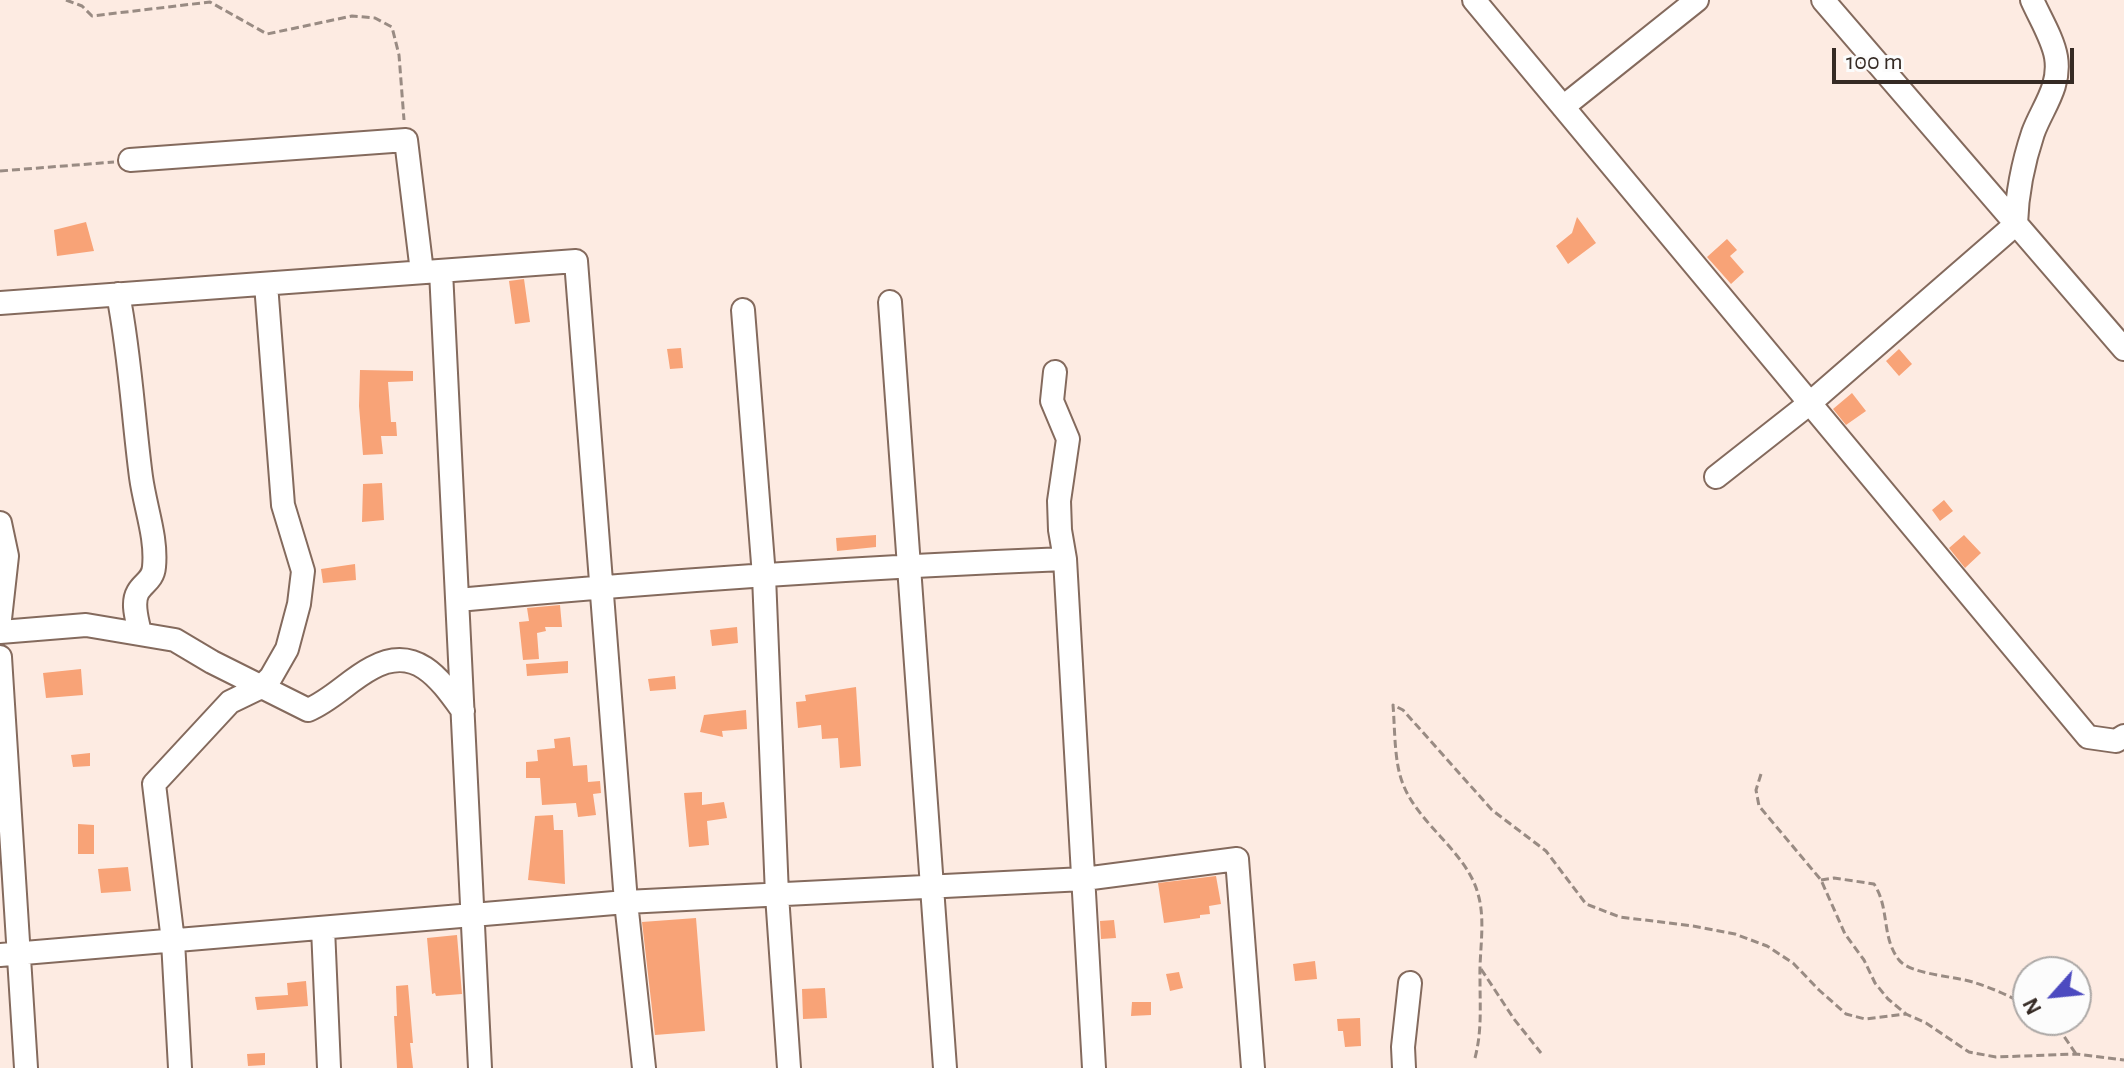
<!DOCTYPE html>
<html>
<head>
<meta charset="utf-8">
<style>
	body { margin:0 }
	#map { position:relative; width:2124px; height:1068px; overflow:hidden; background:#fdebe2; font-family:"Alegreya Sans",sans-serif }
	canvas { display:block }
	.north { position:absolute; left:2012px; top:956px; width:80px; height:80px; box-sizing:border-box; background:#fcfcfc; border:2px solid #aca8a6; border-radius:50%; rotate:243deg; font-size:22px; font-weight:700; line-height:32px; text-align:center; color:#352a24 }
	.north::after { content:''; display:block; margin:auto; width:28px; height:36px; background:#4c4ac0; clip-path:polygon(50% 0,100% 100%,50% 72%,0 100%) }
	.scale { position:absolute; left:1832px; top:48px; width:242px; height:36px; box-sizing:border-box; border:4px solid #352a24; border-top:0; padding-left:10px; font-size:24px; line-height:28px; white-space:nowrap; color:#352a24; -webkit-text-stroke:6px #fcfcfc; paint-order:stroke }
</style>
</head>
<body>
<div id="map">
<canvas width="2124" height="1068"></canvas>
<div class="north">N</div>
<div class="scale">100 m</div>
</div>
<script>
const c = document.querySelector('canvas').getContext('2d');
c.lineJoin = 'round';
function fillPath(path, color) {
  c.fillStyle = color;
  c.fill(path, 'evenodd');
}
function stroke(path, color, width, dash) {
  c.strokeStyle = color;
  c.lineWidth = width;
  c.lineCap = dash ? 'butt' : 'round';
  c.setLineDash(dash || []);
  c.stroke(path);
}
fillPath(new Path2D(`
	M1577,217L1596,243L1568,264L1556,246L1572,233Z
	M86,222L94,251L57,256L54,230Z
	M1727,239L1737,250L1730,256L1744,272L1731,284L1707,257Z
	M524,279L530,322L515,324L509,281Z
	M681,348L683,368L670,369L667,349Z
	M1899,349L1912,364L1899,376L1886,361Z
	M360,370L413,371V381L388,382L391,422H396L397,436H381L383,454L363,455L359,406Z
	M1852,393L1866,411L1846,425L1833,409Z
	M382,483L384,520L362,522L363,484Z
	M1944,500L1953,511L1940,521L1932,510Z
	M876,535V547L837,551L836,538Z
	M1964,535L1981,553L1965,568L1949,548Z
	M355,564L356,580L323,583L321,569Z
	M560,605L562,627H545L546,631L537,633L539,659L523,660L519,622L529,621L527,608Z
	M737,627L738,643L712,646L710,630Z
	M568,661V673L527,676L526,664Z
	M81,669L83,695L46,698L43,673Z
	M675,676L676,689L650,691L648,679Z
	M856,687L861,766L840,768L838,738L822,739L821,725L798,728L796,702L806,701L805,695Z
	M746,710L747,729L722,731L723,737L700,732L704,715Z
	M570,737L573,766L587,765L588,782L600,781L601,793L593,794L596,815L578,817L576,803L542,805L540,778H526V762L538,761L537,750L555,748L554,739Z
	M90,753V766L73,767L71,755Z
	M702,792V805L724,802L727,818L707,821L709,845L689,847L684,793Z
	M553,815L554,830H563L565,884L528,880L535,816Z
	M78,824L94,825V854H78Z
	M128,867L131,891L101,893L98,869Z
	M1216,876L1221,904L1209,906L1210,914L1200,915V918L1164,923L1158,883Z
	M696,918L705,1031L655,1035L642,922Z
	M1114,920L1116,938L1101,939L1100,921Z
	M457,935L462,994L436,996L435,993L432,994L427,938Z
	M1315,961L1317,979L1295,981L1293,964Z
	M1179,972L1183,988L1170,991L1166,974Z
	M306,981L308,1006L257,1010L255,997L288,995L287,983Z
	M408,985L413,1043H410L413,1068H397L394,1016H397L396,986Z
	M825,988L827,1018L803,1019L802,989Z
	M1132,1002H1151V1015L1131,1016Z
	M1360,1018L1361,1046L1345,1047L1343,1031H1338L1337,1019Z
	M265,1053V1065L248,1066L247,1054Z`), '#f8a377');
const minor = new Path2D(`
	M1474,0L2088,737L2116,741L2124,736
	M1823,0L2124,349
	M1563,107L1697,0
	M130,160L406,140L422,272
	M441,271L480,1068
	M118,294C130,354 133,416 141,477C145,507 157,537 154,567C153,580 143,583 138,592C131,604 138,621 140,634
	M890,302L945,1068
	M0,303L576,261L626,902L644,1068
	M743,310L764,576L777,895L789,1068
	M1055,372L1052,401L1068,439L1059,501L1060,530L1065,559L1094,1068
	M1716,477L1810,403L2016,224C2017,192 2023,163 2033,133C2042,108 2061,87 2056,57C2053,39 2040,18 2032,0
	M0,523L7,556L0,619
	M458,600C660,581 863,567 1065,559
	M0,632L86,625L175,640L212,662L308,710C332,700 349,680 372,668C416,644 440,679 463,711
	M0,657L26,1068
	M323,928L329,1068
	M0,955L626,902L1084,879L1237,859L1253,1068
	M180,1068L173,941L154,784L230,702L261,687L271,677L287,649L299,604L303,571L283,505L266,284
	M1404,1068L1403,1047L1410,983`);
stroke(minor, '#846a5d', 26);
stroke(new Path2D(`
	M66,0L82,6L92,16L210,2L267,34L352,16L375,18L392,27L399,55L404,120
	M0,171L114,162
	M1761,774L1756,790L1759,806L1821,880L1845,934L1864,960L1875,983L1888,999L1906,1014L1926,1023L1969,1052L1996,1057L2076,1054L2124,1060
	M1821,880L1834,878L1874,884C1890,908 1881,937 1899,960C1911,975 1956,976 1976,983C1994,989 2013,997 2028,1007
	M1481,969L1514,1019L1541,1053
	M2048,1020L2057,1026L2076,1054
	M1475,1058C1482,1031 1480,1007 1480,979C1479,952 1486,921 1478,894C1467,852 1418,824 1403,784C1394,763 1395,728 1393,705L1403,710L1492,810L1546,851L1586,904L1620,917L1693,926L1735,934L1767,946L1793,963L1819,990L1846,1014L1865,1019L1906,1014`), '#998b83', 3, [8, 4]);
stroke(minor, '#fff', 22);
</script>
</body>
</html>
